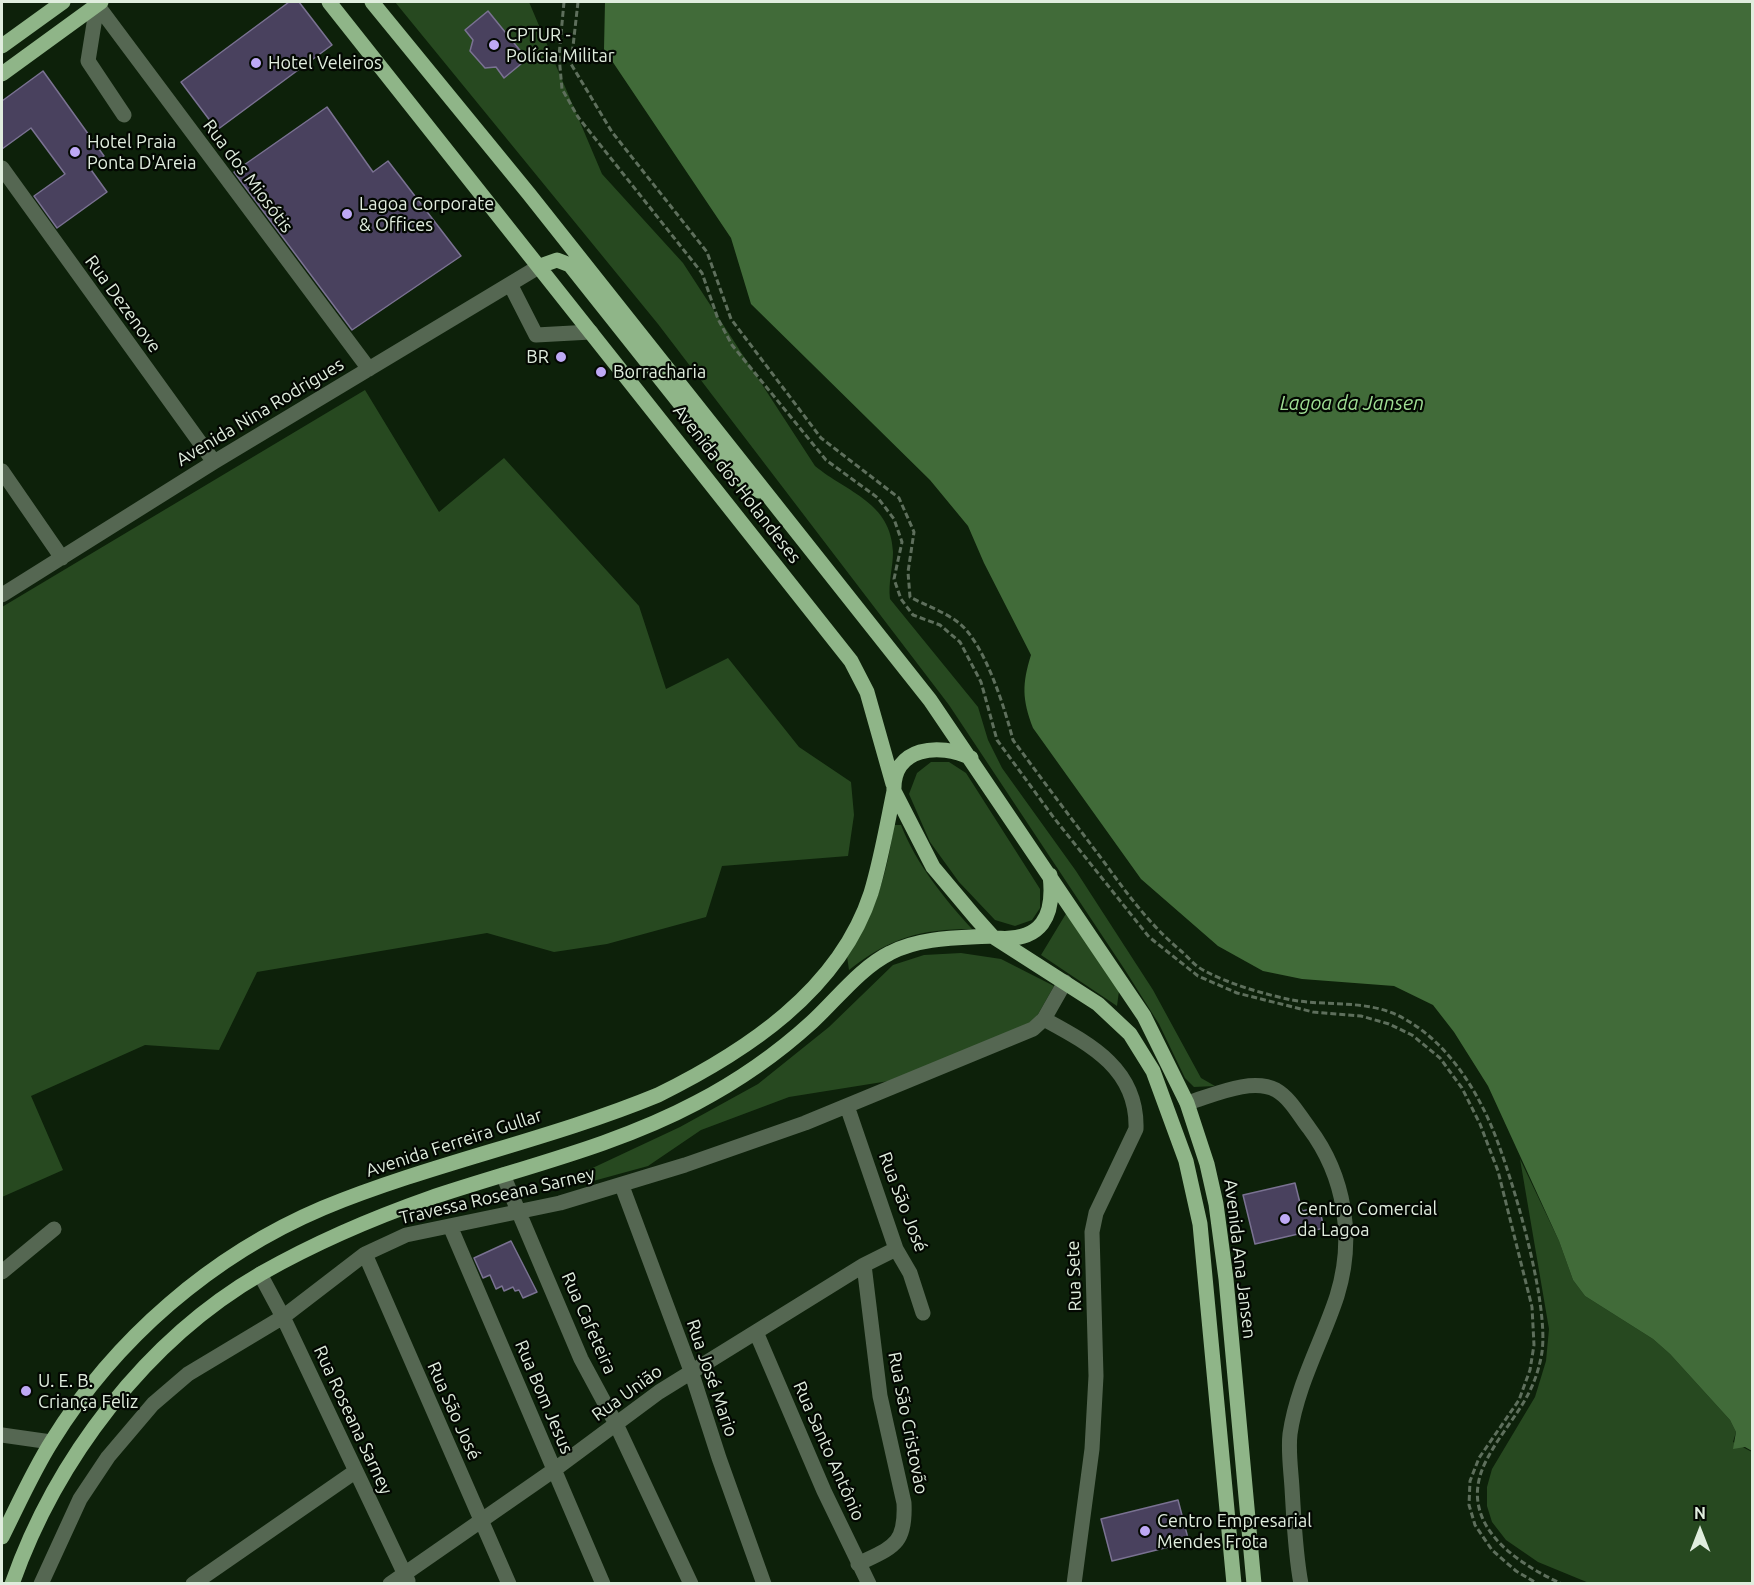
<!DOCTYPE html>
<html>
<head>
<meta charset="utf-8">
<style>
	body { margin:0 }
	#map { position:relative; width:1754px; height:1585px; overflow:hidden; background:#0d210a; font-family:Ubuntu,sans-serif }
	canvas { display:block }
	.frame { position:absolute; inset:0; border:3px solid #e0edde; pointer-events:none }
	.north { position:absolute; left:1670px; top:1501px; width:60px; height:60px; -webkit-text-stroke:4px #030802; paint-order:stroke; rotate:0deg; font-size:16px; font-weight:700; line-height:24px; text-align:center; color:#e0edde }
	.north::after { content:''; display:block; margin:auto; width:21px; height:27px; background:#e0edde; clip-path:polygon(50% 0,100% 100%,50% 72%,0 100%) }
</style>
</head>
<body>
<div id="map">
<canvas width="1754" height="1585"></canvas>
<div class="frame"></div>
<div class="north">N</div>
</div>
<script>
const c = document.querySelector('canvas').getContext('2d');
c.lineJoin = 'round';
function fillPath(path, color) {
  c.fillStyle = color;
  c.fill(path, 'evenodd');
}
function stroke(path, color, width, dash) {
  c.strokeStyle = color;
  c.lineWidth = width;
  c.lineCap = dash ? 'butt' : 'round';
  c.setLineDash(dash || []);
  c.stroke(path);
}
function label(font, color, halo, rows, align = 'center') {
  c.font = font + ' Ubuntu,sans-serif';
  c.lineWidth = 4.5;
  c.setLineDash([]);
  c.textBaseline = 'middle';
  c.strokeStyle = halo;
  c.fillStyle = color;
  for (const [text, x, y, turn = 0] of rows) {
    c.save();
    c.translate(x, y);
    c.rotate((+turn || 0) * Math.PI / 180);
    c.textAlign = isNaN(turn) ? turn : align;
    if (halo) c.strokeText(text, 0, 0);
    c.fillText(text, 0, 0);
    c.restore();
  }
}
fillPath(new Path2D(`
	M395,2H529L602,174L683,263L815,466C848,493 891,502 893,552C893,568 888,582 890,599L978,707L988,740L1002,768L1076,871L1153,990L1201,1078L1215,1086L1194,1087L1185,1078L1159,1024L1125,970L949,705L658,324Z
	M365,390L439,512L504,458L639,606L666,689L728,658L799,747L851,782L854,815L848,856L722,866L706,917L607,944L554,952L487,933L257,972L219,1050L145,1045L31,1096L63,1170L2,1197V607Z
	M931,762H949L966,773L1040,889V908L1032,920L1015,926L995,920L959,882L930,842L909,794L917,773Z
	M894,825H901C917,865 943,897 972,929C920,929 890,938 849,970L847,956C875,915 887,874 894,825Z
	M1067,912L1119,991L1117,1006L1041,955Z
	M961,953L1001,959L1054,986L1037,1016L1027,1025L895,1080L789,1097L701,1130L648,1166L586,1183L584,1172L680,1127L758,1084L829,1027L893,965L924,955Z
	M1520,1159L1559,1241L1573,1280L1585,1296L1653,1339L1670,1354L1730,1420L1736,1432L1733,1442L1752,1452V1583H1589L1538,1562L1506,1540L1492,1522L1487,1506V1487L1492,1469L1535,1397L1546,1361L1549,1329Z`), '#274920');
fillPath(new Path2D(`
	M605,2H1752V1451L1745,1447L1733,1449L1736,1432L1730,1420L1670,1354L1653,1339L1585,1296L1573,1280L1559,1241L1488,1086L1454,1032L1433,1005L1394,986L1302,979L1263,971L1218,946L1141,879L1033,728C1022,699 1022,684 1031,655L984,563L968,526L930,480L751,304L731,238L604,49Z`), '#416b39');
const building = new Path2D(`
	M289,2H299L332,45L217,130L181,82Z
	M488,11L527,59L504,78L496,67L485,68L470,51L473,40L465,30Z
	M43,71L104,156L89,167L107,192L57,228L34,196L65,174L31,128L2,149V101Z
	M327,107L373,172L388,161L461,256L352,330L234,172Z
	M1295,1183L1302,1211L1319,1207L1324,1228L1255,1244L1243,1195Z
	M511,1241L537,1292L523,1298L519,1290L515,1291L513,1287L504,1291L502,1286L496,1289L490,1275L483,1278L474,1258Z
	M1178,1500L1189,1542L1112,1561L1101,1519Z`);
fillPath(building, '#49415e');
stroke(building, '#7a7292', 1.5);
stroke(new Path2D(`
	M564,2L559,56L562,89L578,117L702,273L718,319L732,345L826,460L878,498L894,519L902,542L894,579L901,599L913,615L940,625L960,642L981,682L997,740L1054,818L1149,937L1198,976L1237,993L1313,1012L1361,1016L1389,1024L1412,1035L1440,1058L1462,1088L1480,1124L1498,1171L1532,1307L1534,1345L1530,1370L1519,1400L1479,1458L1470,1481L1469,1505L1475,1525L1492,1550L1516,1571L1538,1584
	M578,2L571,64L612,132L707,252L731,319L821,438L899,498L914,532L908,572L910,597C925,605 945,612 959,623C985,644 1005,709 1013,740C1043,781 1074,822 1104,862C1128,895 1150,925 1181,951C1188,957 1195,966 1203,970C1229,984 1263,994 1292,1000C1326,1006 1365,1000 1397,1015C1443,1037 1474,1084 1493,1130C1513,1179 1549,1302 1542,1352C1534,1402 1507,1420 1486,1461C1455,1522 1514,1562 1562,1584`), '#5e6f5c', 3, [6, 3]);
stroke(new Path2D(`
	M95,2L369,369
	M97,5L88,61L124,115
	M2,168L214,462
	M510,284L536,335L591,332
	M2,471L62,558
	M2,595L214,462L540,266
	M1044,1019C1090,1044 1138,1069 1136,1129L1096,1213L1092,1232L1096,1376L1092,1449L1074,1584
	M1187,1103C1212,1096 1251,1077 1276,1090C1290,1098 1299,1115 1309,1128C1345,1176 1355,1238 1337,1296C1322,1342 1297,1385 1290,1434C1288,1451 1291,1471 1292,1488C1294,1520 1295,1552 1301,1584
	M847,1106L896,1249L910,1273L923,1313
	M503,1175L581,1359L616,1424L691,1584
	M622,1186L691,1371L719,1458L764,1584
	M450,1226L603,1584
	M365,1254L509,1584
	M2,1272L54,1229
	M260,1274L283,1317L408,1581
	M756,1332L824,1491L869,1584
	M2,1435L51,1442
	M858,1564C893,1547 906,1545 904,1503L880,1396L864,1265
	M41,1584L80,1499L108,1457L153,1404L188,1374L283,1317L365,1254L406,1235L560,1203L685,1165L805,1123L1033,1029L1044,1019L1065,982
	M193,1584L356,1471
	M390,1584L554,1470L659,1392L864,1265L896,1249`), '#556752', 15);
stroke(new Path2D(`
	M329,2L851,661L867,692L893,784
	M372,2L529,194L930,700L1144,1016L1187,1103L1207,1164L1216,1204L1226,1279L1254,1584
	M2,46L63,2
	M2,74L101,2
	M540,266L557,260L570,265L740,479L759,491
	M971,758C940,742 892,747 894,791L933,867L975,917L992,936L1098,1004L1130,1034L1153,1071L1186,1161L1200,1224L1234,1584
	M996,938C1042,942 1055,916 1050,875
	M2,1537C18,1505 33,1471 52,1441C115,1339 212,1255 323,1208C432,1163 549,1140 658,1095C745,1052 839,991 871,893C881,860 887,825 894,791
	M12,1584C56,1459 146,1340 262,1273C315,1243 373,1218 430,1198C519,1168 613,1147 696,1103C738,1081 777,1054 812,1022C836,1000 860,968 890,953C920,937 959,938 992,936`), '#8fb588', 15);
for (const [x, y, r, color] of [
	[494,45,6,"#bea9f5"],
	[256,63,6,"#bea9f5"],
	[75,152,6,"#bea9f5"],
	[347,214,6,"#bea9f5"],
	[561,357,6,"#bea9f5"],
	[601,372,6,"#bea9f5"],
	[1285,1219,6,"#bea9f5"],
	[26,1391,6,"#bea9f5"],
	[1145,1531,6,"#bea9f5"]
]) {
  const dot = new Path2D();
  dot.arc(x, y, r, 0, 2 * Math.PI);
  c.fillStyle = color;
  c.fill(dot);
  stroke(dot, '#030802', 2);
}
label('18px', '#e0edde', '#030802', [
	["CPTUR -",506,35],
	["Polícia Militar",506,56],
	["Hotel Veleiros",268,63],
	["Hotel Praia",87,142],
	["Ponta D'Areia",87,163],
	["Lagoa Corporate",359,204],
	["& Offices",359,225],
	["BR",549,357,"right"],
	["Borracharia",613,372],
	["Centro Comercial",1297,1209],
	["da Lagoa",1297,1230],
	["U. E. B.",38,1381],
	["Criança Feliz",38,1402],
	["Centro Empresarial",1157,1521],
	["Mendes Frota",1157,1542]
], 'left');
label('18px', '#e0edde', '#030802', [
	["Rua dos Miosótis",248,176,53],
	["Rua Dezenove",123,304,54],
	["Avenida Nina Rodrigues",260,412,-31],
	["Avenida dos Holandeses",737,484,52],
	["Avenida Ferreira Gullar",454,1143,-18],
	["Travessa Roseana Sarney",497,1196,-13],
	["Rua São José",903,1202,69],
	["Avenida Ana Jansen",1240,1259,83],
	["Rua Sete",1074,1276,-92],
	["Rua Cafeteira",589,1323,66],
	["Rua José Mario",712,1378,71],
	["Rua União",627,1393,-36],
	["Rua Bom Jesus",544,1397,67],
	["Rua São José",454,1411,66],
	["Rua Roseana Sarney",353,1420,65],
	["Rua São Cristovão",908,1423,79],
	["Rua Santo Antônio",829,1451,66]
]);
label('italic 20px', '#9fde94', '#030802', [
	["Lagoa da Jansen",1352,403]
]);
</script>
</body>
</html>
